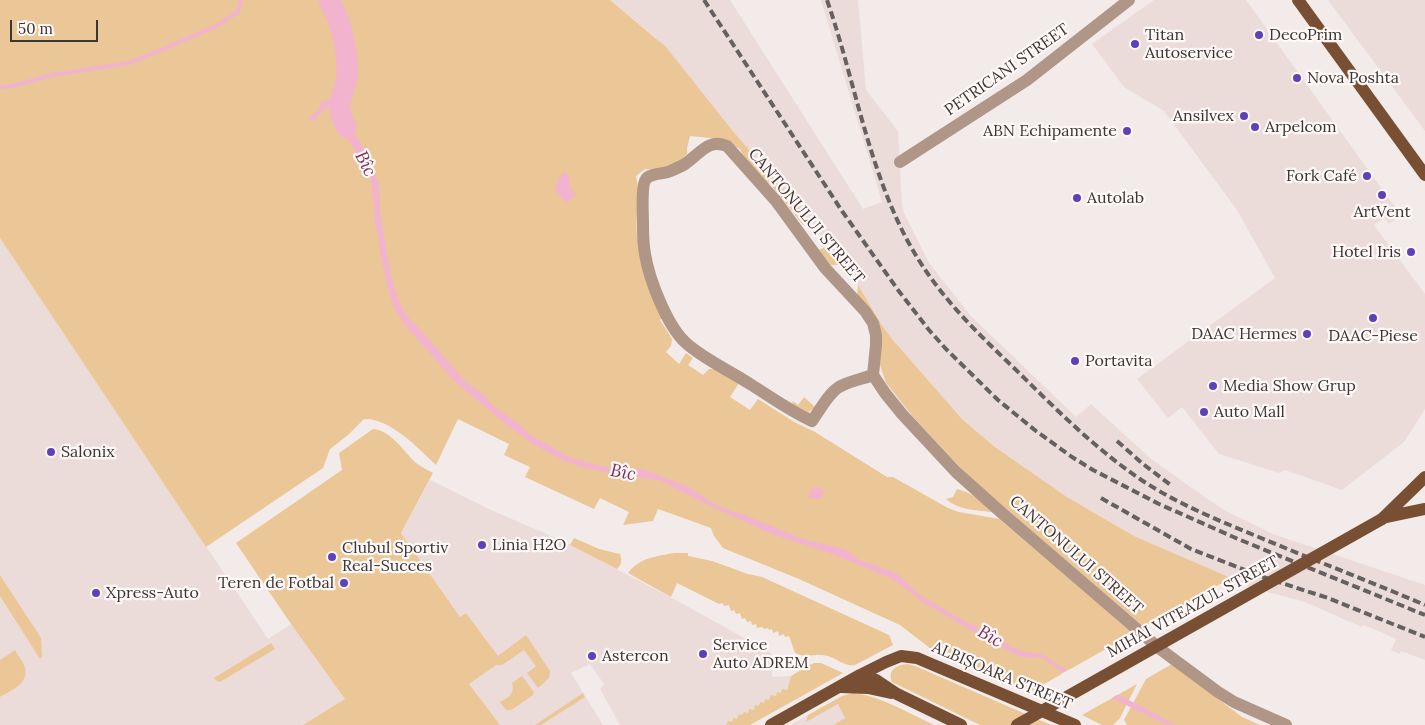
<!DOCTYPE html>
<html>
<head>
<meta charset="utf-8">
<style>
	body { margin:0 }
	#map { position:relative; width:1425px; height:725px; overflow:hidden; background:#f2ebe9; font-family:Lora,serif }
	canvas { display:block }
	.scale { position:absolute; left:10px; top:20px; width:88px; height:22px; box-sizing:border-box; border:2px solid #393635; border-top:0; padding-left:6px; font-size:15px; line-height:18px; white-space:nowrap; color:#393635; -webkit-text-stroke:4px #fff8f6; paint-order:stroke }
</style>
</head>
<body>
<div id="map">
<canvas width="1425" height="725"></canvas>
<div class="scale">50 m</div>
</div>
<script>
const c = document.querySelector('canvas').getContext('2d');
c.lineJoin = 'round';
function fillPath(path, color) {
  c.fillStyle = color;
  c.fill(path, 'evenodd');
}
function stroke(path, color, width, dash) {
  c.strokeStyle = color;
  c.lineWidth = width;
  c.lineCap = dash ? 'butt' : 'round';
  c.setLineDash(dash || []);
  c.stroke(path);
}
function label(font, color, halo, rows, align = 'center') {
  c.font = font + ' Lora,serif';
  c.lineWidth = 4.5;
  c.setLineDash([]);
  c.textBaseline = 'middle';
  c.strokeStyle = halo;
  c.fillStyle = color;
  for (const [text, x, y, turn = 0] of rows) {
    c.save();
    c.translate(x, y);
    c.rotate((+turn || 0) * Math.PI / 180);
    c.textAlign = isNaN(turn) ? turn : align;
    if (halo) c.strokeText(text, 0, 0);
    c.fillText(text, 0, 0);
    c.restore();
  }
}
fillPath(new Path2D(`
	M610,0H730L863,209L882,202L821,0H858L866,90L898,131L902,204L904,213L929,263L971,316L1076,417L1091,404L1150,458L1196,491L1224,510L1273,534L1425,585V660L1401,651L1399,654L1391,650L1396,639L1381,632L1363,625L1362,627L1305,602L1253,588L1134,536L1067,497L995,447L962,419L893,340L881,324L858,285L827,246L810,220L732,130L655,37Z
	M1154,0H1246L1392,203L1402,214L1389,224L1384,218L1374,225L1425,294V409L1404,442L1342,490L1285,470L1279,473L1219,454L1182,407L1168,418L1137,379L1275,278L1237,210L1164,111L1124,87L1092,44Z
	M1328,0H1425V131Z
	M0,238L268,639L291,624L354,711L466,613L460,617L401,533L430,480L489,509L567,543L685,605L771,653L772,677L791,676L787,690L732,722L728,721L726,725H620L600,689L604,684L590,664L571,673L603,725H0Z
	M838,704L846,718L833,725H793L792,724L808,715L806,721Z`), '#ecdcd9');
fillPath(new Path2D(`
	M0,0H610L666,47L732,130L810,220L803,225L771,185L761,179L747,164L740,149L721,139L690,136L687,148V154C676,166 662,171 645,169L636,176C641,195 635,216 637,236L663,317L660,320L672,339L671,346L666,352L679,364L686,353L693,358L688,365L703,375L709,369H714L739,383L730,397L750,410L758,399L794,422L815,432L887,477H893L948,508L959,512L999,519L1134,633L1030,692L935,652L900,625L799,579L723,548L714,536L711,528L658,509L653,521L623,525L629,512L600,498L594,509L525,477L530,467L504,455L509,444L458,419L436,465C418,448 390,418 364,419L348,435L330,449L323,468L206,547L0,238Z
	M827,246L841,265H829L817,251Z
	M858,285L881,324L893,340L962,419L995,447L1067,497L1134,536L1231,578L1143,628L987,495L955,462L915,419L886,383L880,365L881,333L857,297Z
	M804,397L815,407L808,413L792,404L793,401L798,405Z
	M373,429C392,431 403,451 416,463C421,467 428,470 433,473L401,533L460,617L466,613L498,656L526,635L550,671L549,678L538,688L527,673L536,666L524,650L502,665H496L469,684L500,725H303L345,699L291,624L236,543L342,470L339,453Z
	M957,489C972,493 981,500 992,512C976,510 958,510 946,499L953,497Z
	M574,538L599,549L620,554C622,560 622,564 617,569L570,545Z
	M675,553H688V556L712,561L748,574L762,577L889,635L893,645L855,665C846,667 837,659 828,656C816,653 807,659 795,653L789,636L785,637L784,634L779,636L778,631L773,633L772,629L769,630L768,628L764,629L762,627L757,628L756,624L752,625L751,621L747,622L745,618L742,619L740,613L736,614L734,610L731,611L729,605L724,606L723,603L719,604L677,583L671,597L628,573C639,558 657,556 675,553Z
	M0,575L41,638L42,657L40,659L0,596Z
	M271,643L275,649L220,682L217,681L214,678Z
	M15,650C18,656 24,662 25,668C29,684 10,691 0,697V660Z
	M815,663H821L843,673L750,725H726L728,721L732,722L733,718L737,719L739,714L742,715L744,712L748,713L749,709L754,710L755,705L759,706L760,702L764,703L765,699L769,700L771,695L776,696L777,692L781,693L782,689L787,690L791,676L809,665Z
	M907,664L915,666L1051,725H980L892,682C887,670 897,665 907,664Z
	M1172,664L1242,717L1260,725H1127L1124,720L1146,679Z
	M522,676L534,692L533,695L513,709L510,710H506L500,702C509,697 515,694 512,683Z
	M1137,684L1120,718L1113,725H1102L1082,715Z
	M583,693L585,697L541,725H535Z
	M852,693C877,694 910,714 934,725H833L845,718L838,704L806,722L808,715L842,696Z`), '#ebc697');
fillPath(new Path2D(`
	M330,99L340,101L342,111L351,129L361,144L379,183L380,212L390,272L398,299L406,315L420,329L465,381L485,396L492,405L519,424L529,434L571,458L617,470L629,469H641L658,475L689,487L714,504L732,511L750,517L806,540L837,547L850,552L859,560L882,568L899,575L917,593L957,617L971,624L1014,648L1025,652L1042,654L1066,670L1135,703L1176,725H1167L1136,710L1060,671L1041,657L1033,658L1019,656L986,639L921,601L893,579L832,554L772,534L708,505L659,480L618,475L578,466L560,459L533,444L508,426L453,380L407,327L397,313L392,302L386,280L380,253L378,235L374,220V212L371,179L335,116L333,107L328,106L313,121L307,120L319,109L321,102Z
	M565,172L570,177L569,186L576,195L566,203L555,190L559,177Z
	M813,487H819L824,493L820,499L809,498V493Z`), '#f2b3cf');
fillPath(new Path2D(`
	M1070,669L1120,693L1110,699L1061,674Z`), '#f2ebe9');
stroke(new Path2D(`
	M0,87H9L52,75L129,63L166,48L216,26L238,12L241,0`), '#f2b3cf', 4);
stroke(new Path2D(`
	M329,0C341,21 348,50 347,75C345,99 332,100 346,127`), '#f2b3cf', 21);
stroke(new Path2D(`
	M900,162L1027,80L1129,0
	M873,375C862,379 849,381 839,387C828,394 820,410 812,421C790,411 771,397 750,384C729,370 705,360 686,343C667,326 649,279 645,254C643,244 643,234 643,224C643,215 641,185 646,179C650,174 661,174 668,172C673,170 680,167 685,164C700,154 708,138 727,146L776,201L825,268L865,311L873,323L876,335V345L873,375L885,393L902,414L956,472L1003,514L1160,649L1218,692L1234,702L1286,725`), '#af9687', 12);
stroke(new Path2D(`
	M1298,0L1425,175
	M1386,517L1425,509
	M1382,519L1425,477
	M860,675L876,680L897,694L961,725
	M841,687L868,688L891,693
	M771,725L860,675L886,662L901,656L917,658L1075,725`), '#794f34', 12);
stroke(new Path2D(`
	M704,0L842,211L898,290L929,330L946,349L998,400L1036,431L1072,457L1093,470L1159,504L1238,539L1425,615
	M827,0C854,78 867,162 905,236C933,290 971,327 1014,368C1054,407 1093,447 1140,479C1177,504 1220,521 1261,538C1316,561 1371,582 1425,605
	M1117,441L1143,464L1172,486
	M1101,498L1191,549L1263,577L1328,598L1425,637`), '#656160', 4, [8, 4]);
stroke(new Path2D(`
	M1017,725L1382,519`), '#794f34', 12);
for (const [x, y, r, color] of [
	[1259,35,5,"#5d41b9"],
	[1135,44,5,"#5d41b9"],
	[1297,78,5,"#5d41b9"],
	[1244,116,5,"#5d41b9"],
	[1255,127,5,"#5d41b9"],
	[1127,131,5,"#5d41b9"],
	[1367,176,5,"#5d41b9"],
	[1382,195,5,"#5d41b9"],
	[1077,198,5,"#5d41b9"],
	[1411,252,5,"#5d41b9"],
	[1373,318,5,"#5d41b9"],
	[1307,334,5,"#5d41b9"],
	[1075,361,5,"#5d41b9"],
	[1213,386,5,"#5d41b9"],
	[1204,412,5,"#5d41b9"],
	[51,452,5,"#5d41b9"],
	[482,545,5,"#5d41b9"],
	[332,557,5,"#5d41b9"],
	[344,583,5,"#5d41b9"],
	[96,593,5,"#5d41b9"],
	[703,654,5,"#5d41b9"],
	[592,656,5,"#5d41b9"]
]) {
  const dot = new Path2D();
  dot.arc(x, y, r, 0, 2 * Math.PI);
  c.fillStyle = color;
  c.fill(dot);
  stroke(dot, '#fff8f6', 2);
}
label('16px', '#393635', '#fff8f6', [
	["Titan",1145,35],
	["Autoservice",1145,53],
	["DecoPrim",1269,35],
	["Nova Poshta",1307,78],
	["Ansilvex",1234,116,"right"],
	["Arpelcom",1265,127],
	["ABN Echipamente",1117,131,"right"],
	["Fork Café",1357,176,"right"],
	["Autolab",1087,198],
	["ArtVent",1382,212,"center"],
	["Hotel Iris",1401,252,"right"],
	["DAAC Hermes",1297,334,"right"],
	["DAAC-Piese",1373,336,"center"],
	["Portavita",1085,361],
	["Media Show Grup",1223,386],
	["Auto Mall",1214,412],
	["Salonix",61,452],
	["Linia H2O",492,545],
	["Clubul Sportiv",342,548],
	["Real-Succes",342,566],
	["Teren de Fotbal",334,583,"right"],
	["Xpress-Auto",106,593],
	["Service",713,645],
	["Auto ADREM",713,663],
	["Astercon",602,656]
], 'left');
label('16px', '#393635', '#fff8f6', [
	["PETRICANI STREET",1007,70,-35],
	["CANTONULUI STREET",806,216,50],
	["CANTONULUI STREET",1076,555,41],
	["MIHAI VITEAZUL STREET",1193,607,-29],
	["ALBIȘOARA STREET",1002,676,23]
]);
label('italic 18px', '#7b3157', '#fff8f6', [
	["Bîc",365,164,63],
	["Bîc",623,473,11],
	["Bîc",990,637,30]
]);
</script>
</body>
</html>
